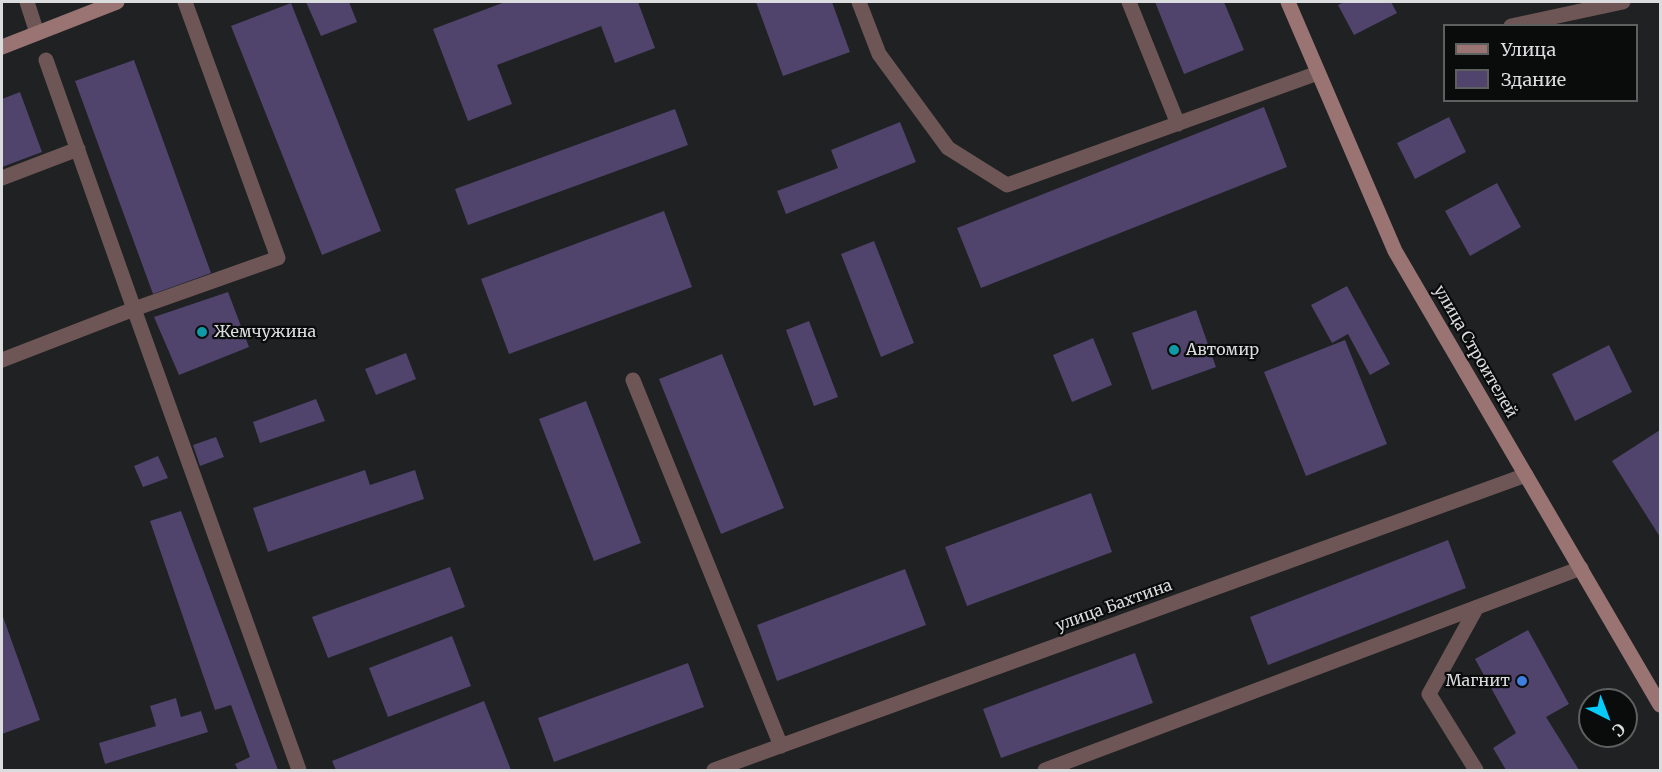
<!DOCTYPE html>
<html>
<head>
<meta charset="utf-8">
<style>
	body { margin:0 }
	#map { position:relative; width:1662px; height:772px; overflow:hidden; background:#1f2123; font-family:Merriweather,serif }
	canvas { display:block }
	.frame { position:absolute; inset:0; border:3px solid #dbdcde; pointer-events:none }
	.legend { position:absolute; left:1443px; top:24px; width:195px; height:78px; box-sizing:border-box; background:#0a0b0b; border:2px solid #5e5f5f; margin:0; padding:8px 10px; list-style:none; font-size:18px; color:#dbdcde }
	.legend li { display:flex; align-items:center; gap:12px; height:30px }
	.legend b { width:30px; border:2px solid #5e5f5f }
	.north { position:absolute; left:1578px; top:688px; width:60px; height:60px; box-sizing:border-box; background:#0a0b0b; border:2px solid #5e5f5f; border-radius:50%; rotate:138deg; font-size:16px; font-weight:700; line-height:24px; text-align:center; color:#dbdcde }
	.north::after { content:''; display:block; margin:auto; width:21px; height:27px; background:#07cbf9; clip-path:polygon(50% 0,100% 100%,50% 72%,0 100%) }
</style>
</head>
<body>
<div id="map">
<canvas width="1662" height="772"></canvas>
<div class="frame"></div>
<ul class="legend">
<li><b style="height:8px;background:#997472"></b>Улица</li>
<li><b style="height:16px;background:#50436c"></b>Здание</li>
</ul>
<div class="north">С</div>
</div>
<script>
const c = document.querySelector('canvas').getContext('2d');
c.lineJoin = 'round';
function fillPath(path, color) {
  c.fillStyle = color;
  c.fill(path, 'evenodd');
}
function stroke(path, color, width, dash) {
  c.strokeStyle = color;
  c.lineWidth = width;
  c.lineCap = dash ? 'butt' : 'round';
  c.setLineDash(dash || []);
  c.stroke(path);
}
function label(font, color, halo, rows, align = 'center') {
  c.font = font + ' Merriweather,serif';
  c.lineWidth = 4.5;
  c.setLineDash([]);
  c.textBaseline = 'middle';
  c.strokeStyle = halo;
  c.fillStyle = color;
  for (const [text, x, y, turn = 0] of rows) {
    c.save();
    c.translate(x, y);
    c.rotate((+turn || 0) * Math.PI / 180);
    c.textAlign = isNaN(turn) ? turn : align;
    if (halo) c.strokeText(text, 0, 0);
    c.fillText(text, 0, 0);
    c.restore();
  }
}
fillPath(new Path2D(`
	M306,2H349L357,22L321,36Z
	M505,2H638L655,48L615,63L601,26L497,65L512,104L468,121L433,29Z
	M756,2H832L850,52L783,76Z
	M1155,2H1224L1244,50L1184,74Z
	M1344,2H1391L1397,13L1354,35L1338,5Z
	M291,3L381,231L322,255L231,26Z
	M134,60L211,273L153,294L75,81Z
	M20,92L42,152L2,167V99Z
	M1264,107L1287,167L981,288L957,228Z
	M675,109L688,145L468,225L455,189Z
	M1449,117L1466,152L1415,179L1397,143Z
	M900,122L916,162L786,214L777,191L838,168L831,150Z
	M1497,183L1521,227L1470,256L1445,211Z
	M664,211L692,287L509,354L481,279Z
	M874,241L914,343L881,357L841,254Z
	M1347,286L1390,364L1370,375L1348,334L1332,343L1311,305Z
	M228,292L249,347L179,375L154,317Z
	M1196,310L1216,367L1152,390L1132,333Z
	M809,321L838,397L814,406L786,330Z
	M1093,338L1112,385L1072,402L1053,355Z
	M1345,340L1387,444L1306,476L1264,372Z
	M1609,345L1632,392L1575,421L1552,374Z
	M406,353L416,379L376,395L365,369Z
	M722,354L784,508L721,534L659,379Z
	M316,399L325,421L260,443L253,422Z
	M586,401L641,543L594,561L539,419Z
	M1660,430V537L1612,461Z
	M216,437L224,457L200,466L193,445Z
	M158,456L168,478L143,487L134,466Z
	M365,470L370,485L415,470L424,499L268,552L253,508Z
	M1091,493L1112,552L967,606L945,547Z
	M181,511L278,770H238L235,764L250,757L231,705L215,710L150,521Z
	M1448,540L1466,588L1268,665L1250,617Z
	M450,567L465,607L328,658L312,617Z
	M905,569L926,625L777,681L757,625Z
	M2,614L40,720L2,734Z
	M1528,630L1569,704L1546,717L1579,770H1506L1493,748L1516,733L1475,659Z
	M452,636L471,686L388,717L369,668Z
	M1135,653L1153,703L1001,758L983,709Z
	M688,663L704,707L554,762L538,718Z
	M176,698L181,717L201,711L208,732L105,764L99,743L156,726L150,706Z
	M484,701L511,770H336L332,761Z`), '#50436c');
stroke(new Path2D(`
	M27,2L37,33
	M859,2L879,54L948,148L1007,185L1318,73
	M1129,2L1178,124
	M1511,26L1623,2
	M46,60L134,309L278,258L185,2
	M2,178L78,149
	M2,360L134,309L299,770
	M633,380L781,746
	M1045,770L1581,568
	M1476,770L1429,694L1477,607`), '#6d5655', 15);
stroke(new Path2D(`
	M714,770L1526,475`), '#6d5655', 15);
stroke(new Path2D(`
	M1288,2L1395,251L1660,705
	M2,47L117,2`), '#997472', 15);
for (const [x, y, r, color] of [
	[202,332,6,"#0f9aa8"],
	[1174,350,6,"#0f9aa8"],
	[1522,681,6,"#3f7fe0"]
]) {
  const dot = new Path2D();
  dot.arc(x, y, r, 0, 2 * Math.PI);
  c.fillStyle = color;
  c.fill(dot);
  stroke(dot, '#0a0b0b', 2);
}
label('16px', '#dbdcde', '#0a0b0b', [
	["Жемчужина",214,332],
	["Автомир",1186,350],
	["Магнит",1510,681,"right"]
], 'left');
label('16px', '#dbdcde', '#0a0b0b', [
	["улица Строителей",1475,352,60],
	["улица Бахтина",1114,606,-20]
]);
</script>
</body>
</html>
